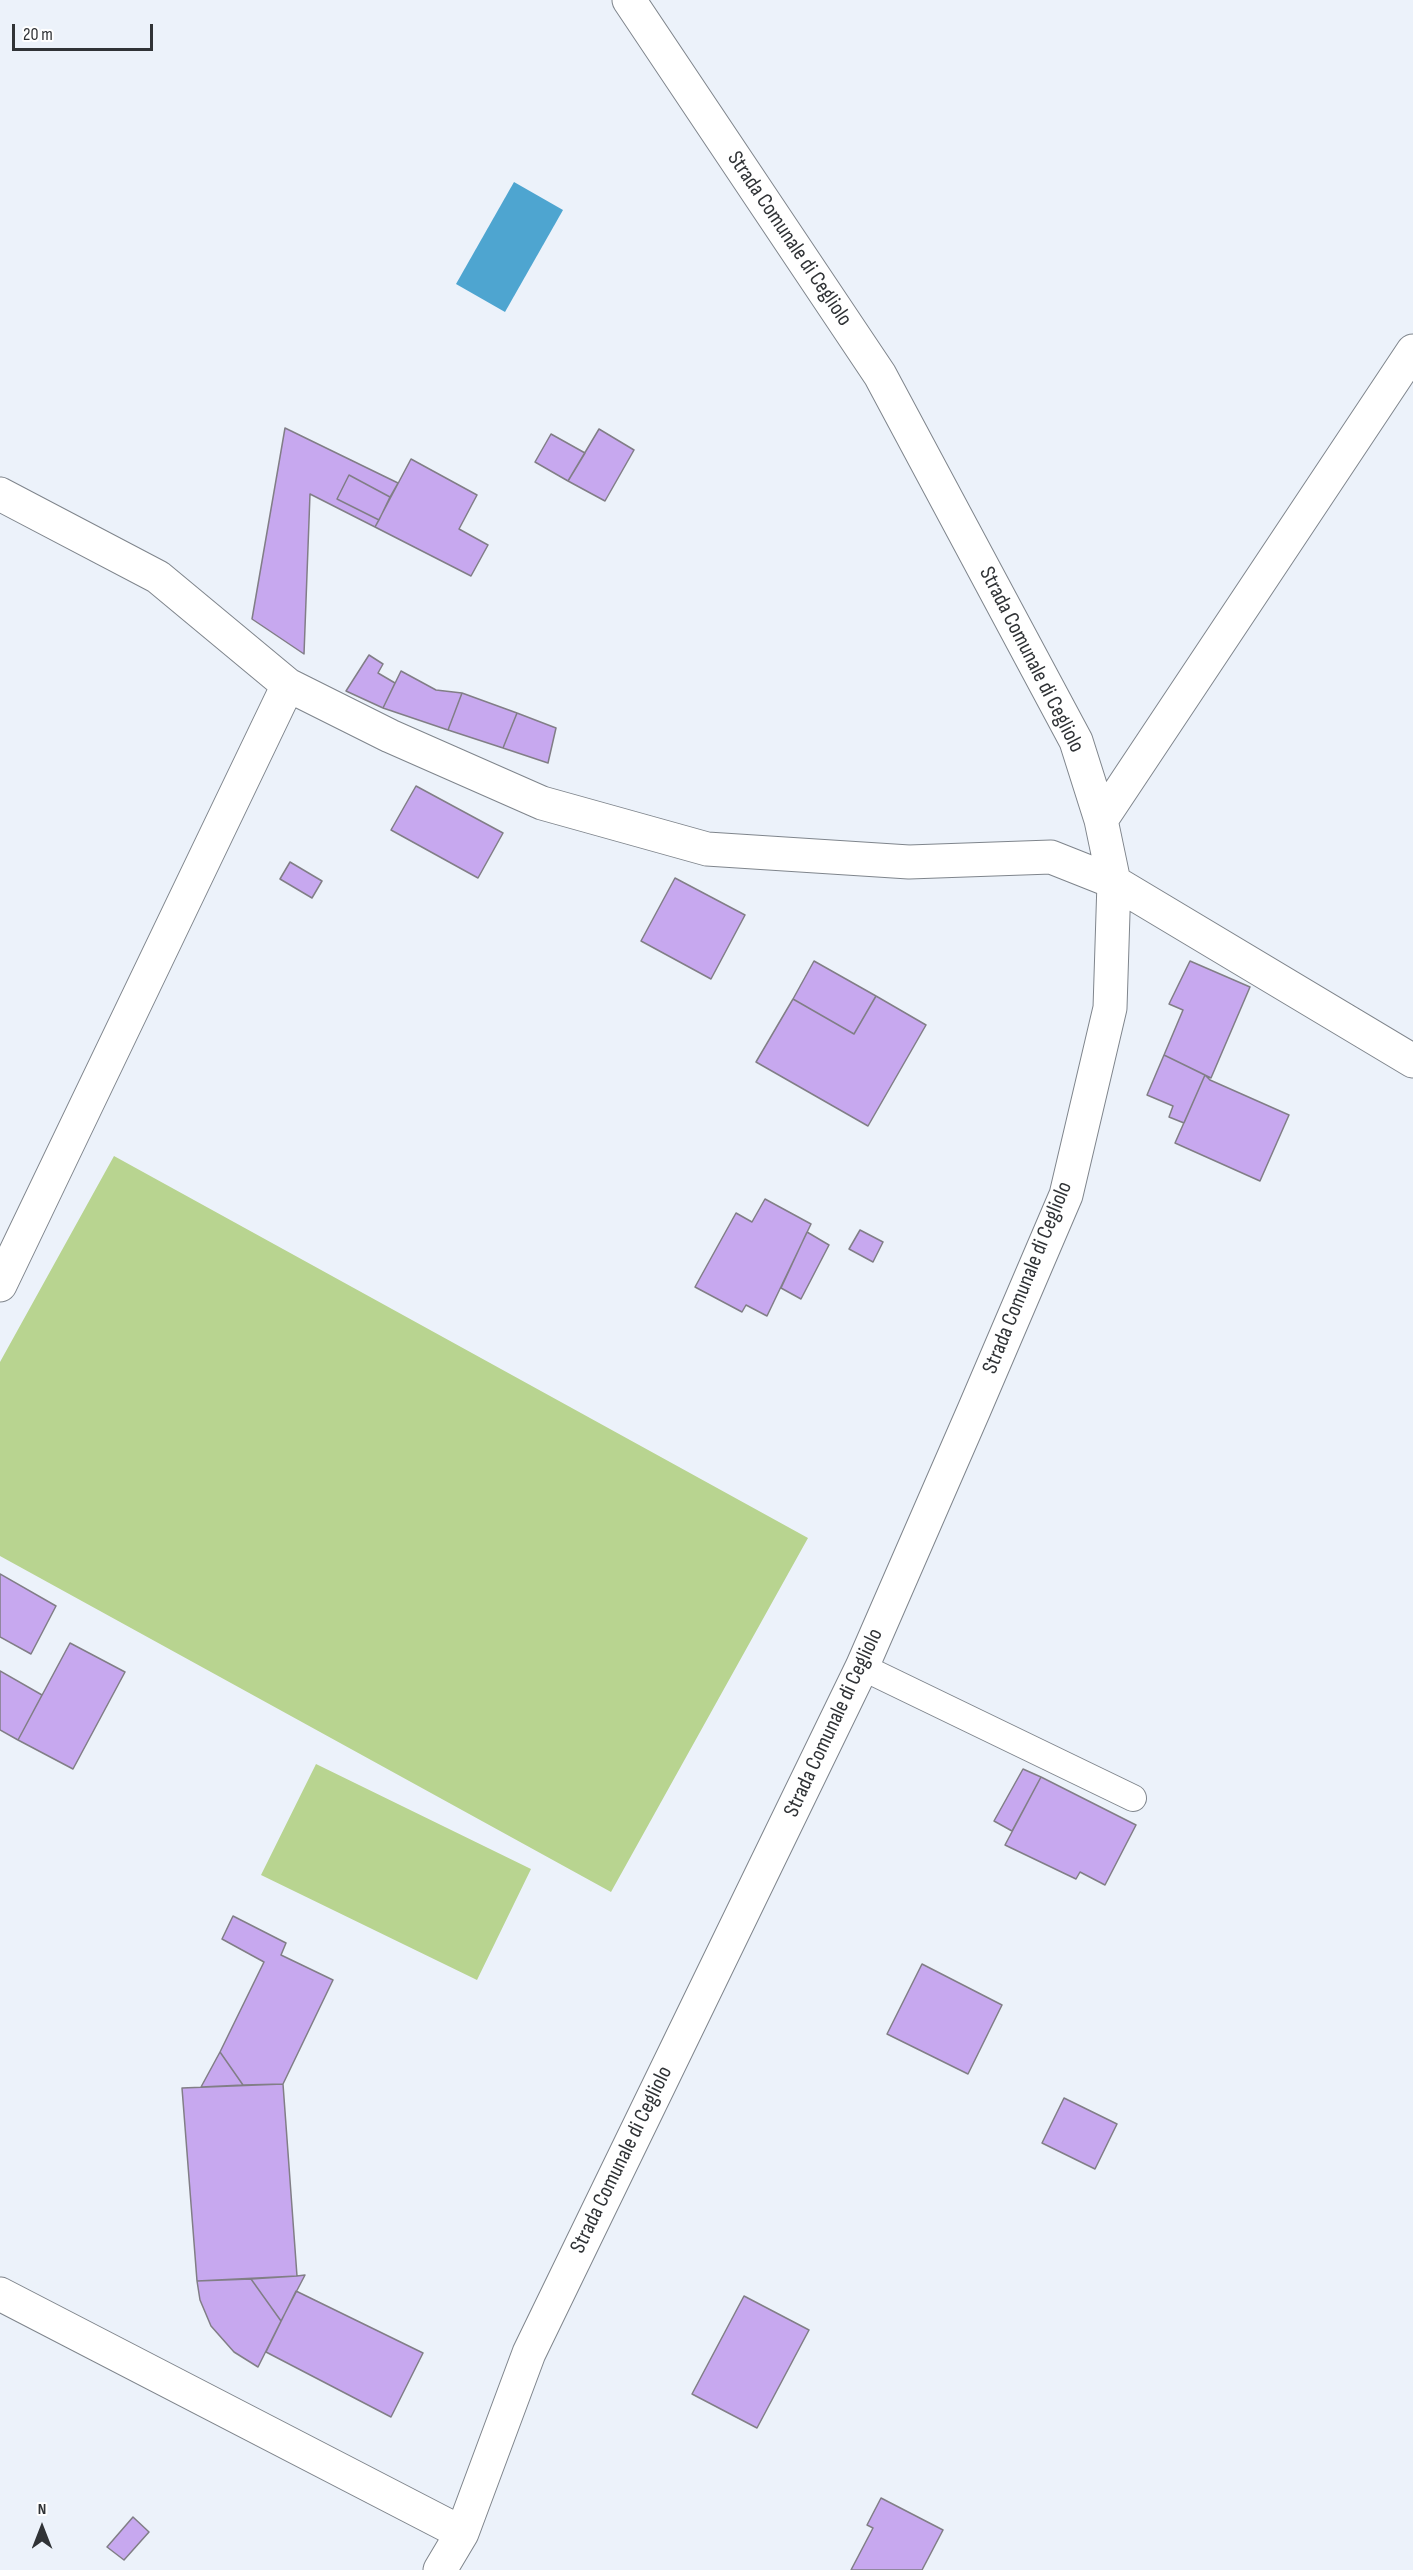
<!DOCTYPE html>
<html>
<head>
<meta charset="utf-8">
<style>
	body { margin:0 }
	#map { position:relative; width:1413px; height:2570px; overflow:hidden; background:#ecf2fa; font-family:"Sofia Sans Condensed",sans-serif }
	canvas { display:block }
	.north { position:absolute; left:12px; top:2498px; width:60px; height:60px; -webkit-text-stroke:4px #fff; paint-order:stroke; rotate:0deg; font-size:16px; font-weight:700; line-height:24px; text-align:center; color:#303336 }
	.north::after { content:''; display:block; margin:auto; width:21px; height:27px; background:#303336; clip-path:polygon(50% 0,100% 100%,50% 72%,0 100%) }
	.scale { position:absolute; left:12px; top:24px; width:141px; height:27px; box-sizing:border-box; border:3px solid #303336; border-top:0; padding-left:8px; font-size:18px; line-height:21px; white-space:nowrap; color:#303336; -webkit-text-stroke:4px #fff; paint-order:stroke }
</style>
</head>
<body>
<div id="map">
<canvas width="1413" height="2570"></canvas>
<div class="north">N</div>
<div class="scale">20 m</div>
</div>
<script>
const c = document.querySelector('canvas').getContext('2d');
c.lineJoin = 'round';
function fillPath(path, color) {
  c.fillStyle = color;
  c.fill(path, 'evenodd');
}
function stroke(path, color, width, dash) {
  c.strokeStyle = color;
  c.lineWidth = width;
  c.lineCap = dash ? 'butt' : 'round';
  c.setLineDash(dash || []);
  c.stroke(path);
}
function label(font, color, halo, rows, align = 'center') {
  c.font = font + ' "Sofia Sans Condensed",sans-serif';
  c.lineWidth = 4.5;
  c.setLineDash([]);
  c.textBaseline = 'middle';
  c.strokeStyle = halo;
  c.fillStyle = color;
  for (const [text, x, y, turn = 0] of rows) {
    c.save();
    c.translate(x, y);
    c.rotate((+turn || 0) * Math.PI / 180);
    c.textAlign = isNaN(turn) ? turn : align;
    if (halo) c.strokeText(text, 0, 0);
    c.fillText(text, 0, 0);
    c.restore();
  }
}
fillPath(new Path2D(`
	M114,1156L808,1538L611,1892L0,1556V1362Z
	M316,1764L531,1869L477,1980L261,1875Z`), '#b8d490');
fillPath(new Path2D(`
	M514,182L563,210L505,312L456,284Z`), '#4ea5d0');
const building = new Path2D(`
	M285,428L398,483L390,497L349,475L337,499L379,520L375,527L310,494L304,654L252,619Z
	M599,429L634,450L605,501L568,481Z
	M551,434L585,453L568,481L535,462Z
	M411,459L477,495L459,529L488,545L471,576L375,527Z
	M349,475L390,497L379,520L337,499Z
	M369,655L383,664L378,673L395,683L383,708L346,691Z
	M401,671L436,690L462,693L448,730L383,708Z
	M462,693L517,713L503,748L448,730Z
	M517,713L556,728L548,763L503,748Z
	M416,786L503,833L478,878L391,830Z
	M290,862L322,881L312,898L280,879Z
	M675,878L745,915L711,979L641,941Z
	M814,961L876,996L854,1034L793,999Z
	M1190,961L1250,987L1211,1078L1164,1055L1183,1010L1169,1004Z
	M876,996L926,1025L868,1126L756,1062L793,999L854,1034Z
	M1164,1055L1205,1075L1184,1123L1169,1117L1173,1106L1147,1095Z
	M1205,1075L1210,1080L1289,1115L1260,1181L1175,1143Z
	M765,1199L811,1224L767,1316L746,1305L742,1312L695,1287L736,1213L752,1222Z
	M860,1230L883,1242L873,1262L849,1249Z
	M807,1232L829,1245L801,1299L781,1288Z
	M0,1574L56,1606L31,1654L0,1637Z
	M70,1643L125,1672L73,1769L18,1740Z
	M0,1671L42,1695L18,1740L0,1730Z
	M1023,1769L1041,1777L1012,1831L994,1821Z
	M1041,1777L1136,1825L1105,1885L1080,1872L1076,1879L1005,1845Z
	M233,1916L286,1943L281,1955L333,1980L283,2084L243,2085L220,2052L264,1962L222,1939Z
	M922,1964L1002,2005L968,2074L887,2034Z
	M220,2052L243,2085L201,2087Z
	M283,2084L297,2276L197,2281L182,2088Z
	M1064,2098L1117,2124L1095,2169L1042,2143Z
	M305,2275L281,2321L251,2279L297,2276Z
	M251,2279L281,2321L258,2367L234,2352L211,2326L200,2300L197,2281Z
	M296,2291L423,2353L391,2417L266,2352Z
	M744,2296L809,2330L757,2428L692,2394Z
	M881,2498L943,2530L922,2570H851L873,2528L867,2525Z
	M133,2517L149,2532L124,2560L107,2547Z`);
fillPath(building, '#c7a8ef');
stroke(building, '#817e86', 1.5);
const lane = new Path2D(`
	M862,1667L1133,1798`);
const street = new Path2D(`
	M0,494L158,577L288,685L390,736L542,803L707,849L909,862L1051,857L1114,882L1413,1061
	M1101,820L1413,351
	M0,1285L288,685
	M0,2294L462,2533
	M440,2570L462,2533L529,2353L862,1667L974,1410L1066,1195L1110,1008L1114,882L1101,820L1076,741L880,375L629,0`);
stroke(lane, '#7f858c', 28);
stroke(street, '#7f858c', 35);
stroke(lane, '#fff', 26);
stroke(street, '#fff', 33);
label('22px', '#303336', '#fff', [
	["Strada Comunale di Cegliolo",789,239,56],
	["Strada Comunale di Cegliolo",1031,660,63],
	["Strada Comunale di Cegliolo",1028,1278,-68],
	["Strada Comunale di Cegliolo",834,1723,-65],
	["Strada Comunale di Cegliolo",622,2160,-64]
]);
</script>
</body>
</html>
